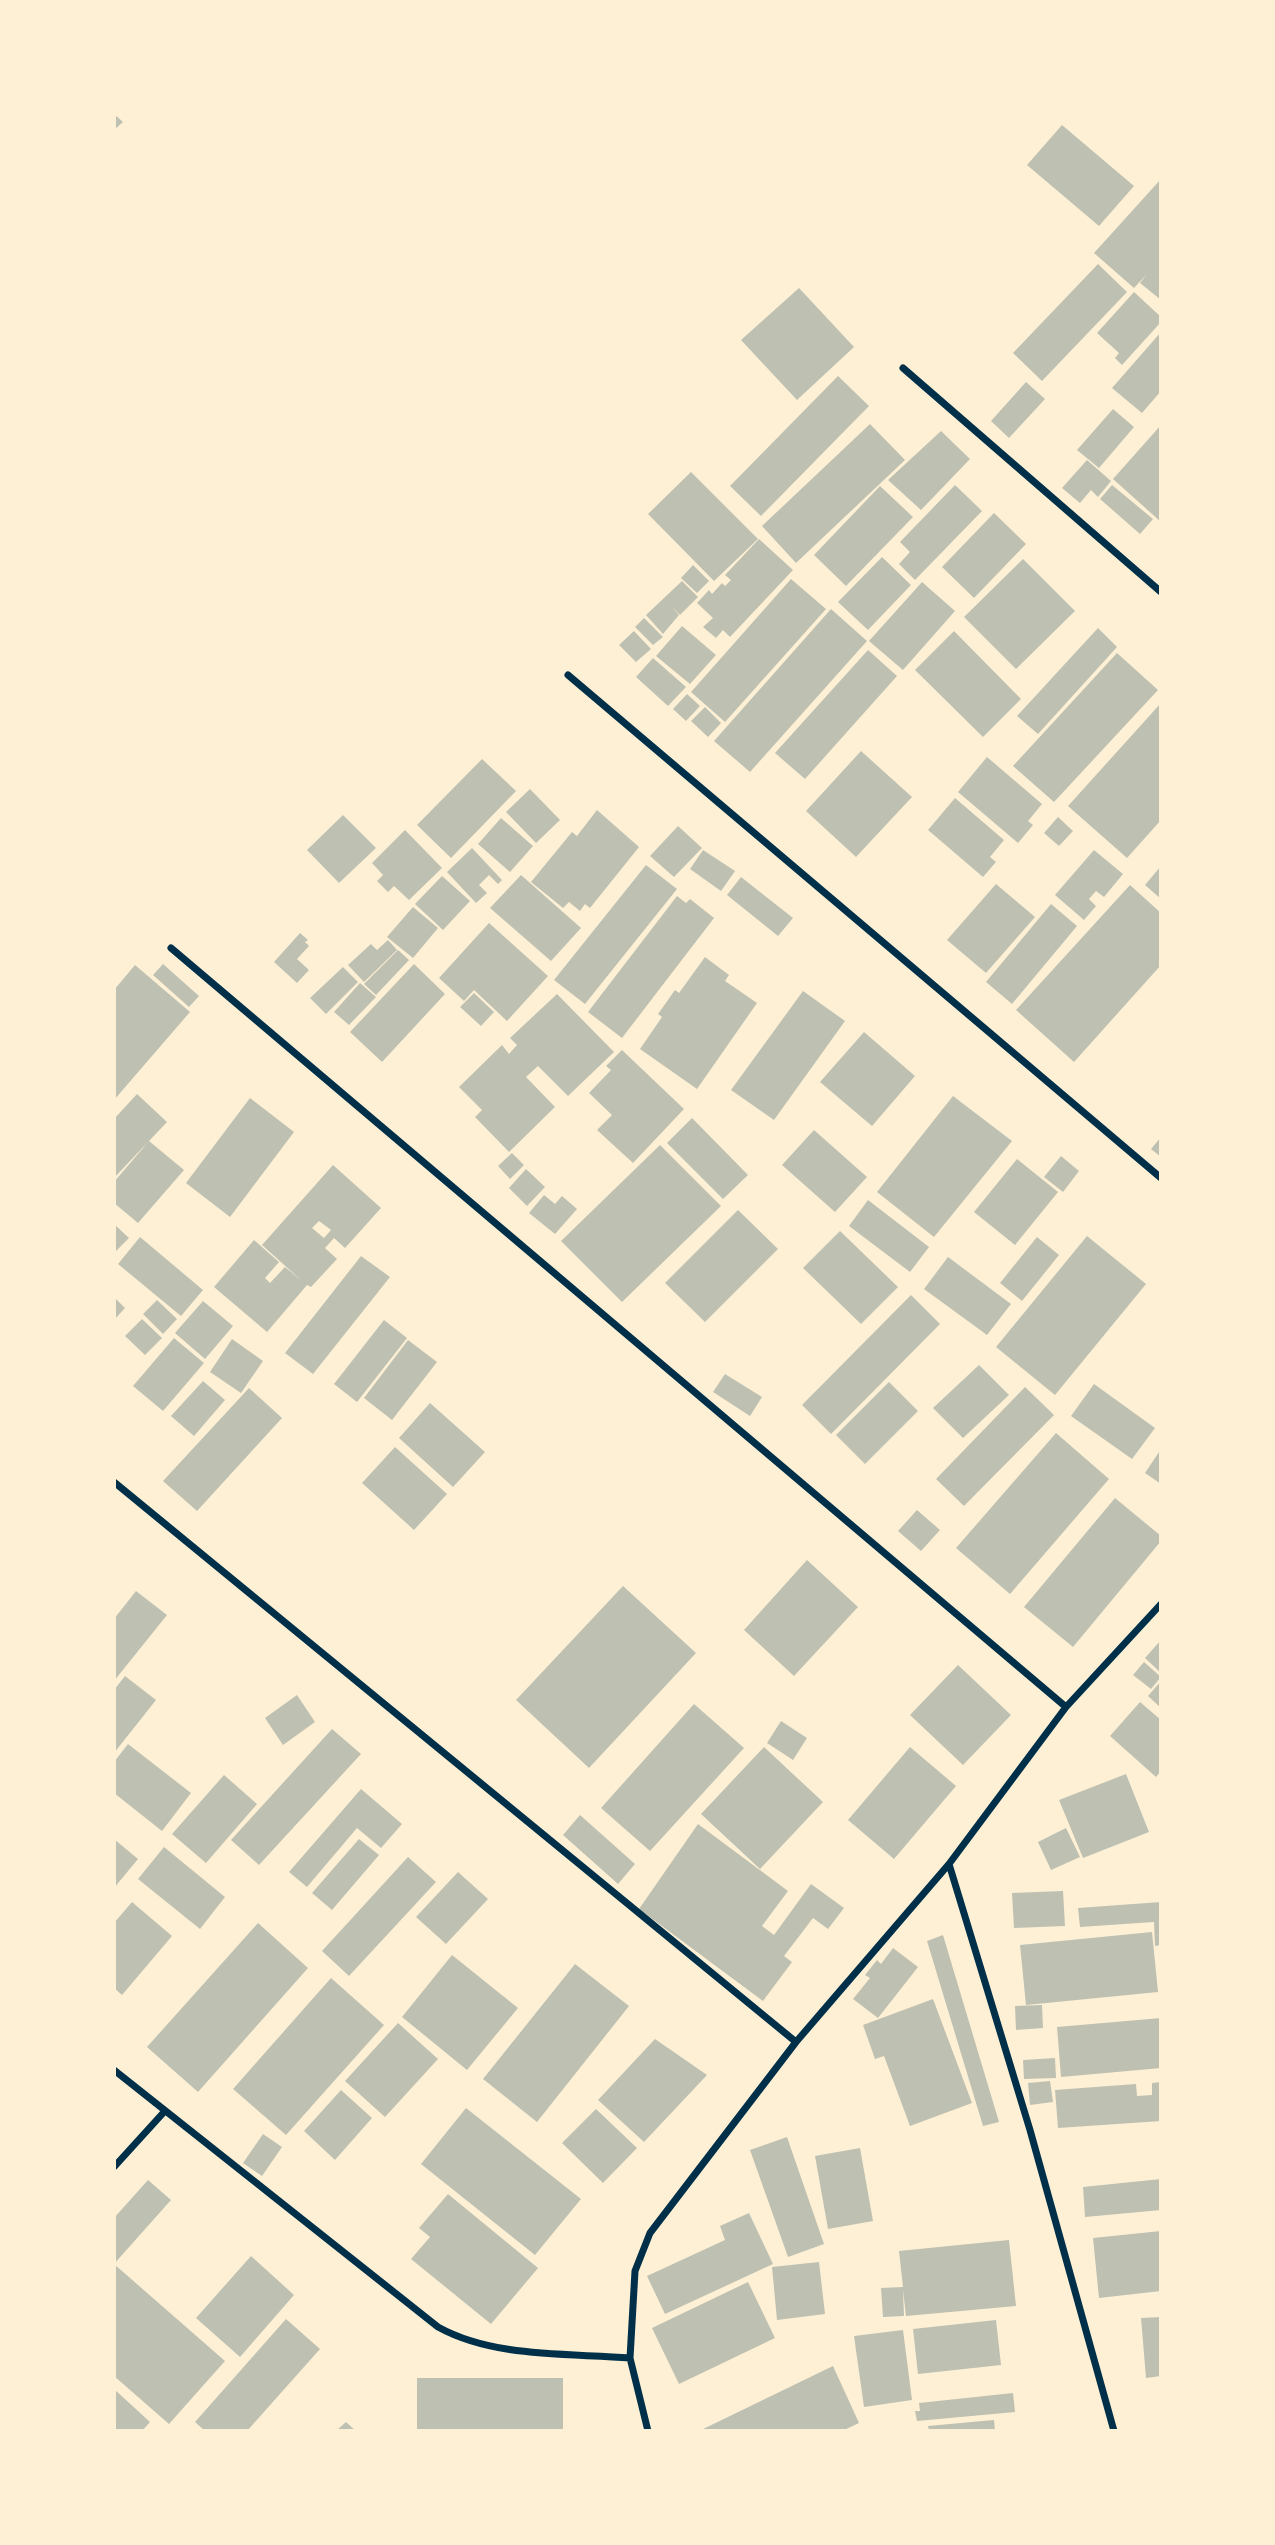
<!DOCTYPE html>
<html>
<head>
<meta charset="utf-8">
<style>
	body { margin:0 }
	#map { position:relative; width:1275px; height:2545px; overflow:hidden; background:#fdf0d5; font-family:Cabin,sans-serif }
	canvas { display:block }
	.frame { position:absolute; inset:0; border:116px solid #fdf0d5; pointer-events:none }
</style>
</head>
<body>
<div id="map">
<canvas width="1275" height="2545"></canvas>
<div class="frame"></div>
</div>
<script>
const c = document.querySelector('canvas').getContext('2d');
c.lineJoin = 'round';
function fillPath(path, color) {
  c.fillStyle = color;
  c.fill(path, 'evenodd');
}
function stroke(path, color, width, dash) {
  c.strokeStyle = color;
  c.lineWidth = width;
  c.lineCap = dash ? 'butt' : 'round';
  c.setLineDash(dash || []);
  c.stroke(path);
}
fillPath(new Path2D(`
	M114,114L123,122L114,130Z
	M1062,125L1134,186L1099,226L1027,165Z
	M1161,179V300L1140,283L1147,274L1134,288L1094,253Z
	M1098,264L1127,292L1042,381L1013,353Z
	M799,288L854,347L797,400L741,340Z
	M1134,292L1161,317V322L1122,365L1115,358L1119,353L1097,333Z
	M1161,332V391L1142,413L1112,388Z
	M838,376L869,406L761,516L730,486Z
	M1026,382L1045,399L1009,438L991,421Z
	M1113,409L1134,427L1099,468L1077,450Z
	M870,424L905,460L796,563L762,526Z
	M1161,425V522L1113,479Z
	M941,431L970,459L921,510L888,480Z
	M1087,460L1111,481L1098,497L1091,490L1080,503L1062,488Z
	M691,472L758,539L714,581L648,514Z
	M955,485L982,511L915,580L899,564L910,552L900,542Z
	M1112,485L1153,519L1140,534L1100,499Z
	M880,486L913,517L846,586L814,555Z
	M994,513L1026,544L974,598L942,567Z
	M759,539L793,570L730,637L723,630L716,638L703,627L713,618L697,603L709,590L712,594L722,583L725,586L731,580L725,575Z
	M882,557L911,585L868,630L838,602Z
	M1023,559L1075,611L1016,669L964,617Z
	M693,565L709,581L697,593L681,578Z
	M791,579L826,609L725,722L691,692Z
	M682,581L698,597L680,615L672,607L679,615L663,634L646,615Z
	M922,582L955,611L903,670L869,641Z
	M831,609L867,641L750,772L714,741Z
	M644,618L663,637L653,645L635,627Z
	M682,626L716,655L690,684L656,656Z
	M1098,628L1117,647L1038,734L1017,716Z
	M634,631L651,649L636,662L619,645Z
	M954,631L1021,699L983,737L915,670Z
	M868,650L897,676L805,779L775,753Z
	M1117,653L1158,690L1054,802L1013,766Z
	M653,658L686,687L668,706L636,677Z
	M687,694L700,706L686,721L673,709Z
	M1161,703V820L1127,858L1068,806Z
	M705,707L721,723L708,737L691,721Z
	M861,751L912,797L856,857L806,811Z
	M987,757L1042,804L1028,821L1033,825L1018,843L958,792Z
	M482,759L516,791L451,858L417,825Z
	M530,789L560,820L536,843L506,812Z
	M955,798L1004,840L990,857L996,862L983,877L928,830Z
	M597,810L639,847L590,908L585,904L580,911L569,902L563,908L531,882L572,832L577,836Z
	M343,815L376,848L339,883L307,850Z
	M1058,817L1073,831L1059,846L1044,833Z
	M501,818L533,846L510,872L478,844Z
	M678,826L702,848L674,877L650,856Z
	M405,830L442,868L409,900L394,886L388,892L377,881L383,875L372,863Z
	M472,848L502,880L498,884L489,875L479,885L487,893L476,903L447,872Z
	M703,850L735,871L721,891L690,869Z
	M1094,850L1123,874L1104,897L1096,891L1089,899L1096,906L1084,920L1055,895Z
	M646,865L677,889L585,1004L554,980Z
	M1161,866V899L1145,885Z
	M521,875L581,928L551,961L490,908Z
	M442,876L470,901L443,930L415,904Z
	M741,877L793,918L778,936L727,895Z
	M996,884L1035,917L986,973L947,940Z
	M1130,885L1161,913V965L1074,1062L1016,1010Z
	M677,896L686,903L690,899L714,918L622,1038L588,1012Z
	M1051,904L1077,926L1012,1004L986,982Z
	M413,907L438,928L413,958L387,937Z
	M489,923L548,976L507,1021L474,990L464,1001L439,978Z
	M300,933L308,940L305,942L309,946L297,959L309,970L297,983L274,962Z
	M388,940L397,950L364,982L348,965L371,944L377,950Z
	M398,950L409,960L376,995L364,984Z
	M705,957L729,975L725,981L757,1003L697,1089L640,1049L662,1017L658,1014L675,990L679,993Z
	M163,964L199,996L189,1007L153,975Z
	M414,964L445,994L382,1062L350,1032Z
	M135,965L190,1012L114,1100V990Z
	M343,967L358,982L326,1014L310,998Z
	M360,983L376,997L349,1025L334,1012Z
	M803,991L845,1021L774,1120L731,1090Z
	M474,993L494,1012L481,1026L460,1007Z
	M557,994L614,1052L568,1096L538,1066L526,1077L555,1107L509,1152L475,1117L482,1110L459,1087L502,1045L509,1054L517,1045L510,1038Z
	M864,1032L915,1076L872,1126L820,1082Z
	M622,1050L684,1109L633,1163L597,1130L612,1115L589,1093L611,1070L606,1066Z
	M137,1094L167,1122L114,1178V1119Z
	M953,1096L1012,1141L934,1237L877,1192Z
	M250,1098L294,1132L230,1217L186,1183Z
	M692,1118L748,1175L723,1199L667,1143Z
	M814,1130L867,1177L835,1212L782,1165Z
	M1161,1137V1157L1151,1149Z
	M149,1141L184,1170L138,1223L114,1203V1182Z
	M660,1145L721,1206L622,1302L561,1241Z
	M512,1153L524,1165L510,1179L498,1166Z
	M1061,1156L1079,1171L1063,1192L1044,1177Z
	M1017,1159L1058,1192L1015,1245L974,1212Z
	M333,1165L381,1208L345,1248L334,1238L325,1248L337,1259L311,1287L307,1285L267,1332L214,1287L254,1240L279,1262L265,1278L270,1283L285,1267L302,1281L262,1245ZM319,1221L331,1230L324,1238L312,1228Z
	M526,1169L545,1187L527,1206L509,1188Z
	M544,1195L555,1204L562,1196L577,1209L555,1234L529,1213Z
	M868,1200L929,1247L910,1272L849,1226Z
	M738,1210L778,1249L705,1322L665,1283Z
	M114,1224L129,1238L114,1253Z
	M840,1231L898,1287L861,1324L803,1268Z
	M1087,1236L1146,1284L1055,1395L996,1347Z
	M140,1237L203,1290L181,1316L118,1264Z
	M1037,1237L1059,1255L1022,1301L1000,1283Z
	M361,1256L390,1277L313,1374L285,1353Z
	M948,1257L1011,1304L987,1335L924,1289Z
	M911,1295L940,1324L831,1434L802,1405Z
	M114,1297L125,1308L114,1320Z
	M157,1300L177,1319L163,1334L143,1314Z
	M203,1301L233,1326L205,1359L175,1333Z
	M142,1319L162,1338L145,1355L125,1336Z
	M384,1320L407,1338L357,1402L334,1384Z
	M174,1338L204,1363L163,1411L133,1386Z
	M232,1339L263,1361L241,1393L210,1372Z
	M408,1340L437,1362L392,1420L364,1398Z
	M979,1365L1009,1395L963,1438L933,1408Z
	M725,1374L762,1397L750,1416L713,1392Z
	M203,1381L225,1400L194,1436L171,1416Z
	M889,1382L918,1411L865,1464L836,1435Z
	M1094,1384L1155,1428L1132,1459L1071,1416Z
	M1025,1387L1054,1415L964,1506L936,1479Z
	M249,1388L282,1418L197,1511L163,1481Z
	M430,1403L485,1452L453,1487L399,1438Z
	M1056,1433L1109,1479L1010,1594L956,1548Z
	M395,1447L447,1494L414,1530L362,1483Z
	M1161,1449V1484L1145,1473Z
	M1115,1498L1161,1536V1541L1073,1647L1024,1607Z
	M917,1510L940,1530L921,1551L898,1531Z
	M807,1560L858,1607L794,1676L744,1630Z
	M623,1586L696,1653L589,1768L516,1700Z
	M136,1591L167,1615L114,1681V1619Z
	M1161,1640V1673L1145,1658Z
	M1144,1662L1161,1677L1151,1689L1133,1675Z
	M958,1665L1011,1715L963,1765L910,1715Z
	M125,1676L156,1700L114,1753V1690Z
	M1161,1681V1708L1148,1696Z
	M297,1695L315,1722L283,1745L265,1718Z
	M1140,1702L1161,1720V1771L1156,1777L1110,1736Z
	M694,1704L744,1748L650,1851L601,1808Z
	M781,1721L807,1738L793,1760L767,1743Z
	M332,1729L361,1754L259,1865L231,1840Z
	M128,1744L191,1793L162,1831L114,1793V1762Z
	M764,1747L823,1802L760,1869L701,1814Z
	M910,1747L956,1786L894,1859L848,1820Z
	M1126,1774L1149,1832L1083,1858L1059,1800Z
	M224,1775L257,1804L206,1863L172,1834Z
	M361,1789L402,1824L381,1848L357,1828L307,1887L289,1872Z
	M580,1815L635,1864L618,1884L563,1835Z
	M698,1824L788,1891L762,1926L774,1935L811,1884L844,1908L828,1929L813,1918L784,1956L792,1962L763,2001L639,1909Z
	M1066,1828L1080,1857L1051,1870L1038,1842Z
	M114,1839L138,1859L114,1888Z
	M359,1839L379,1855L332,1910L312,1893Z
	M164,1847L225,1897L200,1929L138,1879Z
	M408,1857L436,1882L349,1976L322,1951Z
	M458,1872L488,1899L446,1944L416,1917Z
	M1063,1891L1065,1926L1014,1928L1012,1893Z
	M132,1902L172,1936L122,1995L114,1988V1923Z
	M1161,1902V1945L1155,1946L1154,1922L1080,1927L1078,1908Z
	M258,1923L308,1968L198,2092L147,2047Z
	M1152,1932L1158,1992L1026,2005L1020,1945Z
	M943,1935L999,2122L983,2126L927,1941Z
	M893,1948L918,1967L878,2018L853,1999L870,1978L865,1975L877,1960L881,1964Z
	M452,1955L518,2008L467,2070L402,2017Z
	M575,1964L629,2006L537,2122L483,2079Z
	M331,1978L384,2025L286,2135L233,2089Z
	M933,1999L972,2103L910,2126L884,2056L875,2059L863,2025Z
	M1042,2005L1043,2028L1016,2030L1015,2006Z
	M1161,2018V2068L1061,2077L1057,2027Z
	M398,2023L438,2059L385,2117L345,2081Z
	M655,2039L707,2075L644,2142L598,2100Z
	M1055,2058L1056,2078L1024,2079L1023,2060Z
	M1050,2081L1053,2102L1030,2105L1028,2083Z
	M1161,2082V2121L1058,2128L1055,2090L1136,2084L1137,2096L1152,2095V2083Z
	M341,2090L372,2118L335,2160L304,2131Z
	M466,2108L581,2199L535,2255L421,2164Z
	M596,2109L637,2148L603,2183L562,2143Z
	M263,2134L282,2147L262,2176L243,2163Z
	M787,2137L824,2244L788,2257L750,2150Z
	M860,2148L873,2221L828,2229L815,2156Z
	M1161,2179V2210L1085,2217L1083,2187Z
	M148,2180L171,2200L114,2264L225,2361L169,2424L114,2376V2218Z
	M448,2194L538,2268L491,2324L411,2259L430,2237L419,2228Z
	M749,2213L773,2264L665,2314L647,2276L725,2240L720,2226Z
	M1161,2231V2291L1099,2298L1093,2238Z
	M1009,2240L1016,2306L906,2316L903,2290L904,2316L883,2317L881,2288L903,2287L899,2251Z
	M251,2256L294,2295L240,2357L196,2318Z
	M819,2262L825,2314L777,2320L772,2267Z
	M748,2282L775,2338L679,2384L652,2328Z
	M1161,2317V2376L1146,2378L1141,2318Z
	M286,2319L320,2349L247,2431H205L195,2422Z
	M996,2320L1001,2365L918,2374L913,2329Z
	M903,2330L912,2400L864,2407L854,2336Z
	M833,2366L859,2423L842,2431H699Z
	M417,2378H563V2431H417Z
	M114,2389L150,2422L142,2431H114Z
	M1013,2393L1015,2412L917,2421L915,2411H920L919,2403Z
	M994,2420L995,2431H929L928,2426Z
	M346,2422L356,2431H336Z`), '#bec0b2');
stroke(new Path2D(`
	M903,368L1161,592
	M568,675L1161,1178
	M171,948L1066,1707
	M114,1482L796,2042
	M949,1864L1030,2130L1114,2431
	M114,2070L438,2327C494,2358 567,2353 630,2358
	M114,2167L164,2112
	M648,2431L630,2358L635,2271L650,2233L796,2042L949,1864L1066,1707L1161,1604`), '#003049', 7);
</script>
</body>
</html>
